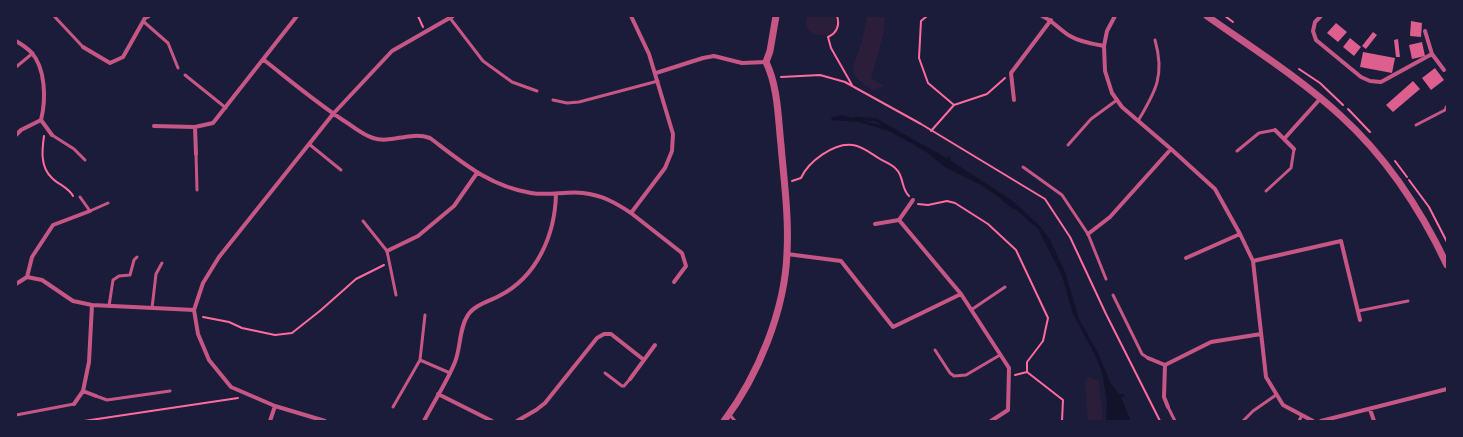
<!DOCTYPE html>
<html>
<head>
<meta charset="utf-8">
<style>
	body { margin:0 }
	#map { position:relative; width:1463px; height:437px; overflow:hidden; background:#1b1b3a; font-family:Montserrat,sans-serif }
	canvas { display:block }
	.frame { position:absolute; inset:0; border:17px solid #1b1b3a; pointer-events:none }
</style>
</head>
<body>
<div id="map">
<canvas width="1463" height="437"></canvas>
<div class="frame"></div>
</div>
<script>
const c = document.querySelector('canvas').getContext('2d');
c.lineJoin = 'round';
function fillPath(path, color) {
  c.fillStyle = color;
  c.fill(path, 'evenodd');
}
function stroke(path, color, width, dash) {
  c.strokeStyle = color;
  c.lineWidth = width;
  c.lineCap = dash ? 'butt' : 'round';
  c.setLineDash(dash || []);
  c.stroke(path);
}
fillPath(new Path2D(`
	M807,16H836V28L832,34C818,38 802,34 807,16Z
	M867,16H885L884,32L871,78L884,86L873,90C846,74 852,70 861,44C864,35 865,25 867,16Z
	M1088,377L1097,380L1099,383L1103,421H1088L1085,382Z`), '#2a1e3b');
fillPath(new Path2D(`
	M841,115L888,127L943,158L948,159V156L951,157L950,160L1013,201L1039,225L1050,240L1065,272L1079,319L1098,353L1111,384L1119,394H1124L1125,396L1122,397V400L1131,421H1106L1107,402L1102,372L1093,351L1073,314L1062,276L1038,229L1011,205L979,184L945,167L925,151L889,131L858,122L832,120L831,118Z`), '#12122b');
stroke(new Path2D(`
	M855,118L876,120L949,161
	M1004,200L1014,208`), '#12122b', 3);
fillPath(new Path2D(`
	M1411,21L1422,23L1421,37L1410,36Z
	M1336,23L1347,32L1338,42L1327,33Z
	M1373,32L1377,35L1366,49L1362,46Z
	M1350,38L1361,47L1354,56L1343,47Z
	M1398,39L1400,57H1396L1394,40Z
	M1422,42L1425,56L1412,59L1409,45Z
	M1363,52L1395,58L1392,73L1360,67Z
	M1435,68L1444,80L1431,90L1422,78Z
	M1413,81L1420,89L1393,112L1386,105Z`), '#dd5f8e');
stroke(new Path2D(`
	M418,16L423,27
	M837,16C840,25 837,33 828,37L831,48L852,85
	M927,16L921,21L919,58L928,83L954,105
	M1225,16L1233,22
	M1299,69L1320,83L1343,105
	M781,77L820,75L845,82L921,124L1045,199L1070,237L1106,314L1160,421
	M1348,109L1370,132
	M931,131L954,105L987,94L1005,78
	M44,136C42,150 40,167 52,178C59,185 68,187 73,196
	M1395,161L1407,177
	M1409,180L1429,207L1447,242
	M792,181L801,178C808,162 834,142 853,145C862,146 872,154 880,159C885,162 892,164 896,169C904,176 901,189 909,196
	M918,204L928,205L947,201L955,203L988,224L1016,250L1048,318L1043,341L1027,362V372
	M203,317L229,322L242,328L275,335L292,333L321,310L356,279L384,265
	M1015,375L1027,372L1063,400L1062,421
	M84,421L238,398`), '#ff6b9d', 2);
stroke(new Path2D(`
	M54,16L83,47
	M450,18L483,61L512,82L537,91
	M144,22L168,43L178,68
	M16,67L33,53
	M185,75L226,108
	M553,100L567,103L579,102L658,81
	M1138,121C1156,91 1165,75 1155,40
	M1416,125L1445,110L1447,106
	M52,135L74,149L85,160
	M309,144L341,170
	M1068,145L1091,119L1117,100
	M1237,151L1259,133L1275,130
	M196,154L197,190
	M1023,167L1062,195L1088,234L1106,279
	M1266,191L1291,168L1294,149
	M80,197L90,211L108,203
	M363,221L387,251L396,295
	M1113,295L1142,354L1148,358
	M109,306L113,280L119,276L130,275L134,260L137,257
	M152,308L156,274L162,263
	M971,310L1005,287
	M1358,311L1408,301
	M935,350L950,373L954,376L966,375L1000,355
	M420,360L450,373
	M605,373L622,386H624L630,379
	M96,396L107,400L170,391
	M393,407L420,360L425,315
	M1168,407L1175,421
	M729,414L735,421
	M16,415L74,404
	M1243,421L1253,411L1276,395
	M1299,421L1302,415`), '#c65784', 3);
stroke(new Path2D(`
	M1042,16C1053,21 1060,30 1070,36C1080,42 1093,44 1104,46
	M1115,16L1107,31L1104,46L1105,71L1112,93L1122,107L1171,149L1215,189L1240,234L1253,261L1266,377L1283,405L1313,421
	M1321,16L1315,22L1313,31L1316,40L1361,77L1370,81L1381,82L1432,54
	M1425,31L1432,54L1444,70
	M16,41C21,44 27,48 31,52C46,68 46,100 41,120L21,130L16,135
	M83,47L110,63L123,57L145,18L149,16
	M264,60C292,82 319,105 349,124C356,129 364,135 373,138C391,144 409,131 430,138C463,163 489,186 531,193C549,196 566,191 583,193C602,195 616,203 631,213L665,168L672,151L673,134L649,54L631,16
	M656,73L703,58L714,56L742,63L766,62
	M1014,100L1011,73L1051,20
	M41,120L52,135
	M154,126L195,127L213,123L297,16
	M195,127L196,154
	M1275,130L1294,149
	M1284,139L1320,99
	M913,200L899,220L961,294L1009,368L1008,410L991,421
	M631,213L682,253L686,266L674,282
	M875,224L899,220
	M1088,234L1110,217L1171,149
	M387,251L418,236L454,206L477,173
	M787,254L841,261L893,327L961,294
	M1186,258L1240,234
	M1253,261L1341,241L1360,320
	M27,277L32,257L53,225L90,211
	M16,284L27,277L42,280L73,301L92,305L194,310
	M1148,358L1165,365
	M630,379L655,345
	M83,391L96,396
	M438,394L492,421
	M74,404L83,391L89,362L92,305
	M1168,407L1164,397L1165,365L1211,342L1261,334
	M1370,409L1374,421
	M270,421L275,406
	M325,421L275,406L231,387L209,360L198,334L194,310L203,283L219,257L333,114L392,51L453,16
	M424,421C434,401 447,382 455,362C461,347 459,328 468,315C474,305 490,301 499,296C537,277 555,235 556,194
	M517,421L536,410L545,403L597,338L604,334H611L644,360
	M1321,421L1447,389`), '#c65784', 4);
stroke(new Path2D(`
	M1207,16C1252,48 1300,78 1341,116C1386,157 1421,210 1447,265
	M724,421C758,376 785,310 787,253C789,217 784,181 781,145C778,117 778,87 766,62L770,51L776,16`), '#c65784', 7);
</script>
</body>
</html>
